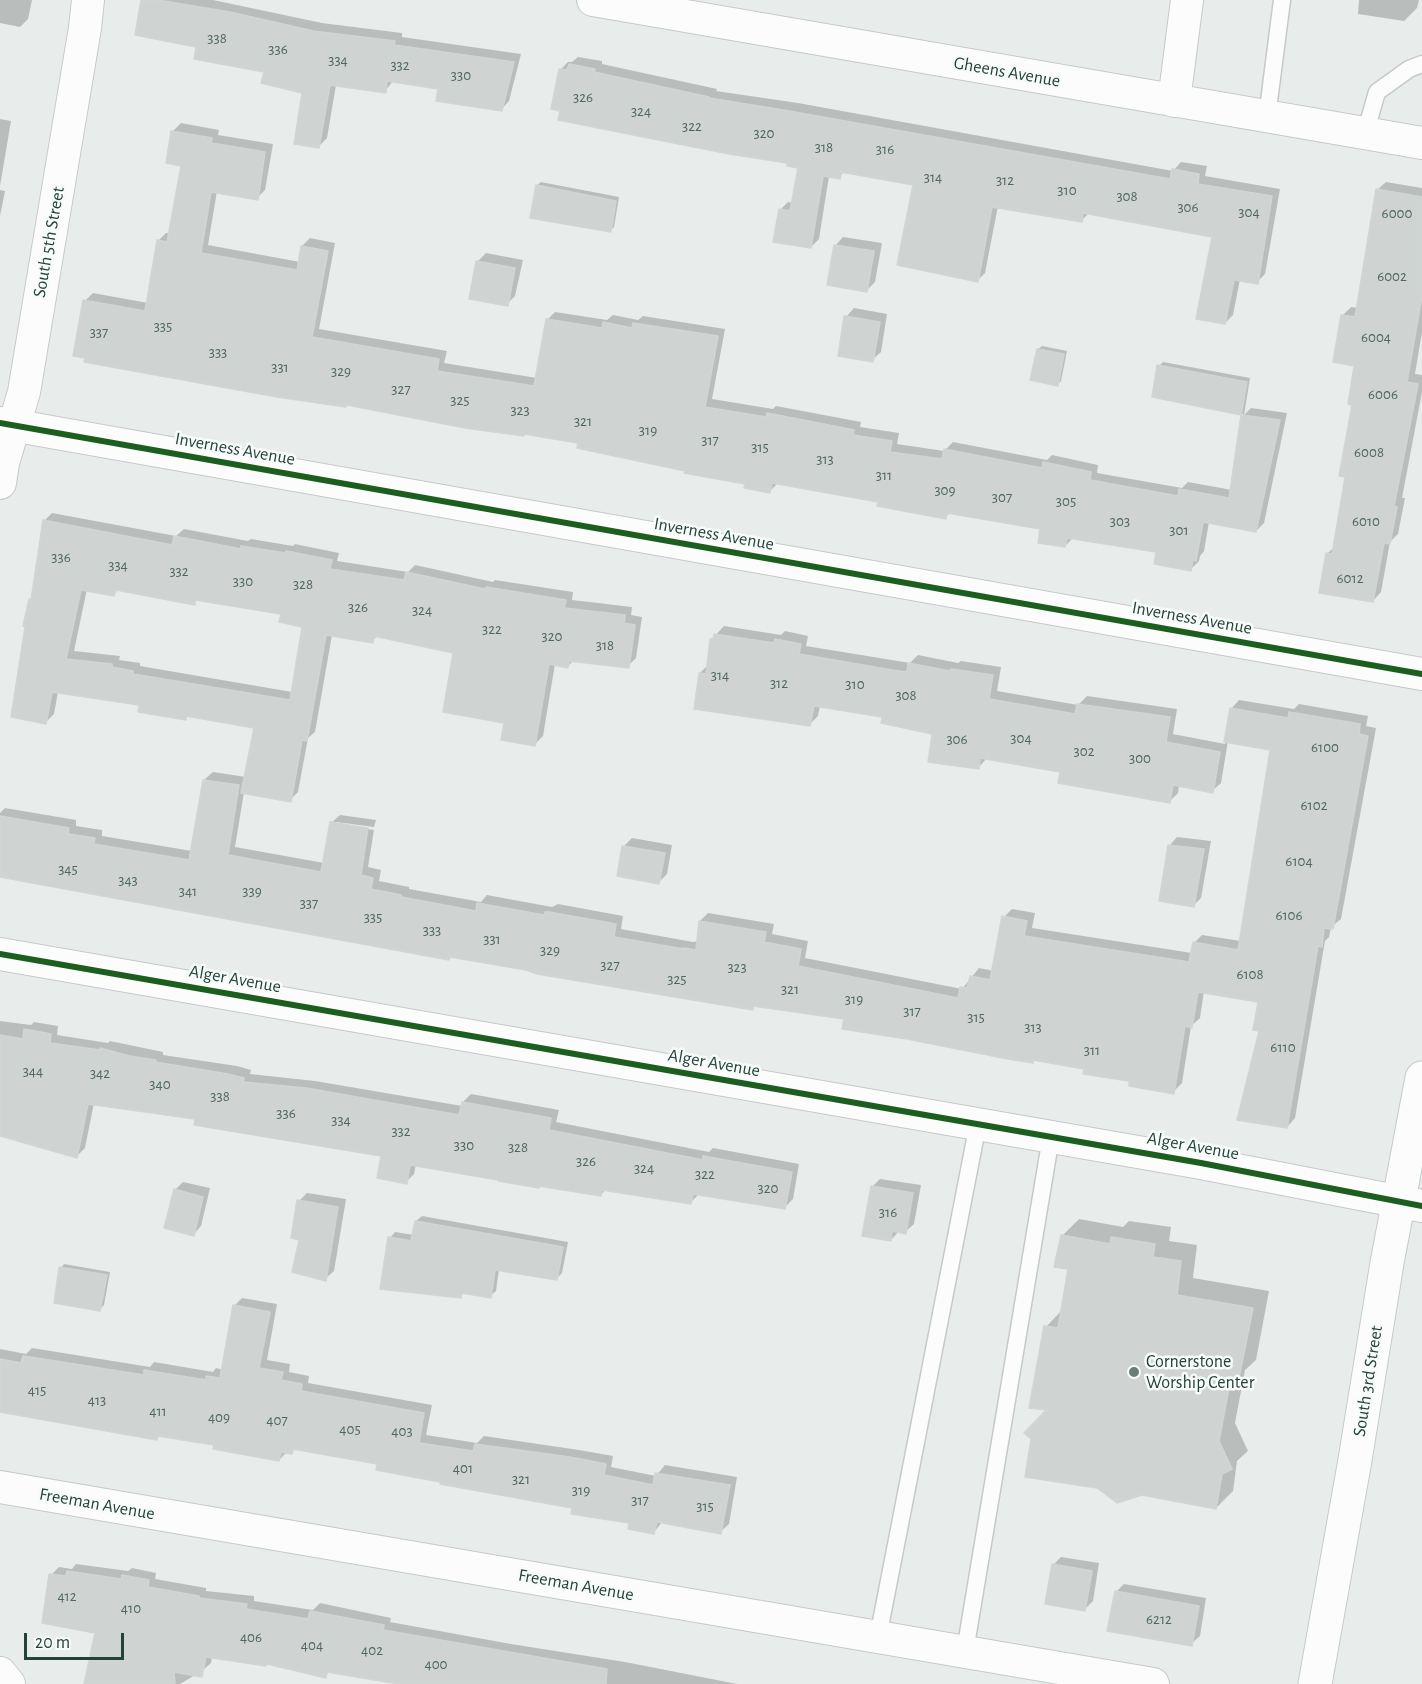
<!DOCTYPE html>
<html>
<head>
<meta charset="utf-8">
<style>
	body { margin:0 }
	#map { position:relative; width:1422px; height:1684px; overflow:hidden; background:#e8edeb; font-family:"Alegreya Sans",sans-serif }
	canvas { display:block }
	.scale { position:absolute; left:24px; top:1633px; width:100px; height:27px; box-sizing:border-box; border:3px solid #24423a; border-top:0; padding-left:8px; font-size:18px; line-height:21px; white-space:nowrap; color:#24423a; -webkit-text-stroke:4px #f7fbf9; paint-order:stroke }
</style>
</head>
<body>
<div id="map">
<canvas width="1422" height="1684"></canvas>
<div class="scale">20 m</div>
</div>
<script>
const c = document.querySelector('canvas').getContext('2d');
c.lineJoin = 'round';
function fillPath(path, color) {
  c.fillStyle = color;
  c.fill(path, 'evenodd');
}
function stroke(path, color, width, dash) {
  c.strokeStyle = color;
  c.lineWidth = width;
  c.lineCap = dash ? 'butt' : 'round';
  c.setLineDash(dash || []);
  c.stroke(path);
}
function label(font, color, halo, rows, align = 'center') {
  c.font = font + ' "Alegreya Sans",sans-serif';
  c.lineWidth = 5;
  c.setLineDash([]);
  c.textBaseline = 'middle';
  c.strokeStyle = halo;
  c.fillStyle = color;
  for (const [text, x, y, turn = 0] of rows) {
    c.save();
    c.translate(x, y);
    c.rotate((+turn || 0) * Math.PI / 180);
    c.textAlign = isNaN(turn) ? turn : align;
    if (halo) c.strokeText(text, 0, 0);
    c.fillText(text, 0, 0);
    c.restore();
  }
}
fillPath(new Path2D(`
	M0,0H32L28,19L20,27L0,23Z
	M144,0H213L322,23L402,33V37L521,54L509,101L501,110L440,87L394,80L385,91L336,85L327,138L319,146L304,91L266,71L198,46Z
	M1359,0H1419L1417,8L1404,21L1358,14Z
	M578,57L602,61V64L717,89L716,91L798,103L1173,171L1181,162L1207,166L1205,176L1280,189L1265,274L1257,282L1240,279L1233,315L1225,323L1214,235L1089,213L1082,220L998,206L985,273L977,281L914,184L845,171L839,177L829,176L819,239L811,247L780,210L788,202L793,203L800,167L789,162L561,109L560,70L568,62H572Z
	M0,119L11,121L0,186Z
	M181,123L219,130L218,135L273,144L265,190L257,198L217,191L208,245L300,262L302,246L310,238L335,243L319,329L447,351L444,363L537,378L547,320L555,312L607,320L613,315L638,320L643,316L725,329L712,399L773,409L776,406L861,422L860,427L899,433L897,444L944,451L953,442L1047,460L1052,455L1098,465L1097,473L1182,488L1188,482L1232,490L1243,414L1154,396L1159,366L1163,362L1250,378L1244,415L1251,408L1287,413L1264,523L1256,531L1209,522L1204,551L1200,556L1199,561L1191,569L1158,551L1073,538L1065,546L1042,528L950,513L945,517L879,501L778,483L770,491L747,483L687,470L580,441L85,301L93,293L148,303L158,241L166,233H170L182,165L167,162L173,131Z
	M541,182L619,197L614,227L610,230L537,185Z
	M1386,182L1422,188V332L1415,374L1422,375V392L1402,498H1405L1398,534L1390,542L1381,592L1373,601L1328,553L1335,546L1347,476L1356,364L1335,361L1343,315L1351,307L1358,308L1377,190Z
	M0,190L5,191L0,216Z
	M843,237L882,243L875,282L867,290L835,246Z
	M486,253L523,260L515,296L507,304L477,262Z
	M854,308L887,314L881,352L872,360L846,317Z
	M1042,346L1067,351L1061,381L1057,385L1038,349Z
	M52,513L176,536L184,529L248,541L251,539L293,546L295,544L339,553L337,561L408,572L415,565L493,582L495,580L573,592L572,600L632,607L631,615L642,617L636,658L628,666L574,660L568,666L555,664L543,736L535,744L506,721L454,652L378,635L372,641L332,635L315,732L308,738L298,792L290,800L244,792L235,847L324,863L331,823L340,815L376,820L374,827L336,822V825L374,830L368,867L381,870L379,881L409,887V889L481,902L487,895L552,907L558,904L623,916L621,929L693,942L699,941L700,921L708,913L774,924L772,934L808,941L805,958L962,989L979,968L994,971L1004,917L1012,909L1035,913L1032,928L1192,953L1194,943L1202,935L1241,941L1272,748L1228,741L1221,783L1212,791L1179,785L1178,793L1170,801L1062,771L987,758L978,768L934,733L884,716L820,705L818,716L810,724L700,673L708,665L712,639L724,626L781,635L785,631L808,636L806,646L910,663L918,655L958,663L961,661L1001,667L997,691L1078,705L1087,696L1177,709L1173,734L1225,744L1231,709L1239,700L1294,709L1299,704L1368,716L1366,726L1376,728L1341,919L1331,927L1329,937L1325,941L1295,1118L1287,1127L1261,1030L1259,1001L1204,991L1200,1018L1191,1026L1182,1083L1173,1092L1085,1068L1034,1059L1032,1061L846,1018L756,1004L752,1008L452,956L449,958L0,875V813L5,808L76,820V826L102,830V836L192,851L204,780L213,772L246,777L256,727L189,715L185,719L141,704L58,692L54,714L46,722L30,600L33,597L44,521ZM87,589L114,594L119,589L194,603L198,599L282,612L303,626L292,692L140,666V663L119,660L120,656L74,651Z
	M1177,837L1211,841L1201,898L1193,906L1170,845Z
	M632,838L672,845L667,874L659,882L624,846Z
	M0,1021L31,1025L34,1022L58,1026L57,1035L108,1043L110,1041L163,1052V1055L237,1066L251,1070L250,1074L315,1081L462,1106L463,1102L471,1094L559,1110L556,1122L709,1152L713,1148L799,1164L793,1199L785,1207L699,1194L691,1202L606,1189L601,1195L541,1184L538,1187L416,1164L414,1174L406,1182L383,1155L197,1117L94,1103L85,1148L77,1156L0,1134Z
	M880,1179L921,1185L914,1224L905,1232L899,1231L891,1240L872,1187Z
	M183,1182L210,1188L201,1226L193,1235L175,1190Z
	M307,1193L346,1199L334,1271L325,1279L301,1238L299,1201Z
	M422,1216L568,1242L562,1273L556,1279L499,1269L496,1291L490,1296L465,1292L460,1296L390,1238L395,1232L414,1235L416,1221Z
	M1079,1219L1123,1227L1129,1221L1171,1227L1169,1241L1197,1245L1193,1278L1269,1291L1256,1360L1245,1370L1235,1423L1248,1451L1237,1461L1233,1491L1216,1508L1049,1409L1046,1327L1062,1310L1070,1267L1062,1236Z
	M64,1264L110,1272L104,1305L100,1309L61,1268Z
	M242,1298L277,1304L267,1360L290,1364L289,1372L309,1376L308,1383L432,1405L426,1435L477,1443L484,1436L579,1450L613,1456L611,1467L656,1476L665,1465L737,1477L729,1524L720,1532L663,1521L654,1532L630,1522L574,1507L379,1463L296,1448L292,1452H287L279,1460L216,1443L160,1435L157,1438L0,1407V1349L26,1354L32,1348L150,1367L154,1362L213,1372L216,1368L223,1370L234,1306Z
	M1061,1557L1099,1563L1093,1601L1085,1609L1053,1565Z
	M76,1564L128,1571L132,1568L156,1573L155,1579L206,1588V1591L254,1596V1601L313,1610L320,1603L391,1618L390,1622L511,1644L625,1662L737,1684H407L330,1671L325,1676L268,1663L212,1656L211,1663L202,1671L180,1684H86L97,1631L51,1575L59,1567L72,1569Z
	M1124,1584L1206,1598L1200,1636L1191,1644L1116,1592Z`), '#0003');
const building = new Path2D(`
	M141,0H158L230,12L313,31L395,41L394,45L514,62L502,111L436,101L438,89L387,81L386,93L330,85L319,148L294,144L302,93L261,83L264,72L194,59L196,47L135,35Z
	M569,64L595,69L594,72L709,97V98L789,111L1170,179L1172,169L1199,174L1198,184L1272,196L1258,284L1234,280L1225,324L1196,319L1212,237L1083,213L1082,222L992,207L978,282L897,265L913,185L841,172L840,179L823,176L811,248L773,242L779,209L790,211L798,168L787,166V163L729,154L558,120L560,111L551,109L559,69L567,70Z
	M171,131L212,138L211,143L265,152L258,200L211,192L201,253L297,270L301,246L328,251L312,337L439,359L437,371L534,386L546,319L602,328L603,322L632,328L633,323L718,336L705,407L766,417L767,413L854,430L853,435L892,441L890,452L942,459L944,449L1042,468L1043,462L1091,472L1090,480L1178,496L1179,489L1229,498L1241,415L1280,420L1256,532L1203,522L1196,561L1193,560L1191,571L1154,564L1156,552L1067,538L1065,547L1038,543L1040,529L947,513L946,519L877,506L878,502L772,483L770,493L744,488L745,484L684,473L685,471L577,448L578,443L524,434V436L465,428L347,405L346,407L277,397L84,362L85,358L73,356L83,300L145,311L157,240L167,242L181,166L166,163Z
	M536,185L616,201L611,232L530,218Z
	M1376,189L1422,197V296L1407,382L1418,384L1394,506L1397,507L1390,544L1384,543L1373,602L1319,593L1326,553L1332,554L1345,477L1339,476L1352,405L1348,404L1354,366L1333,362L1341,315L1355,317Z
	M834,245L874,251L867,292L827,285Z
	M476,261L515,268L508,306L469,299Z
	M844,316L880,322L873,362L838,356Z
	M1037,349L1064,354L1058,386L1030,380Z
	M1157,365L1247,382L1241,415L1152,397Z
	M43,520L172,545L174,536L241,549V546L285,553L286,551L332,560L330,569L404,580L406,572L485,589L486,587L566,600L564,608L625,615L624,623L635,625L629,668L569,661L568,668L549,664L535,746L501,740L504,723L443,712L453,653L374,636L373,643L326,635L307,741L302,740L291,802L241,793L254,728L186,716V720L138,712L139,705L52,692L46,724L11,717L25,627L23,626L29,599L31,600ZM81,590L114,596L116,590L195,605V600L281,614L279,622L302,627L290,700L133,674V671L112,667V664L66,659Z
	M714,634L774,643L775,639L801,644L799,654L892,670L907,672L908,663L950,671L951,669L993,675L989,699L1075,714L1077,704L1170,717L1166,742L1220,752L1213,793L1173,785L1170,803L1058,783L1060,772L980,758L979,769L928,762L932,734L881,723L882,717L814,706L810,726L694,709L699,673L706,674L710,639H713Z
	M1230,708L1288,718L1289,712L1360,724L1359,734L1368,736L1333,929L1324,928L1322,947L1318,946L1287,1128L1237,1120L1259,1031L1253,1030L1258,1002L1198,992L1192,1028L1185,1026L1174,1094L1129,1086V1081L1083,1074L1084,1069L1033,1060V1063L1008,1059L907,1039L842,1029L844,1019L753,1006V1010L537,974L526,970L450,957L449,960L0,877V816L69,828L68,834L95,838L94,844L189,860L203,780L239,785L228,855L321,872L330,822L368,828L361,875L373,878L371,889L401,895V897L476,911L477,903L544,915L545,912H549L616,924L614,937L684,949V948L696,950L699,921L766,932L764,942L801,949L798,966L958,998L960,987L967,988L970,976L990,980L1002,916L1027,921L1024,936L1189,962L1193,942L1238,950L1270,750L1224,742Z
	M1168,845L1204,849L1194,907L1159,901Z
	M622,846L665,853L659,884L617,876Z
	M24,1029L51,1034L50,1043L100,1050V1048L129,1056L156,1060L155,1062L228,1074L244,1078L243,1082L306,1088L459,1115L462,1102L551,1118L549,1130L703,1160V1156L792,1172L785,1209L693,1194L691,1204L602,1190L601,1196L539,1186V1188L498,1181V1180L410,1165L407,1184L377,1178L381,1156L194,1125L195,1119L88,1104L77,1158L0,1136V1035L23,1039Z
	M871,1186L913,1193L906,1234L892,1231L891,1241L862,1236Z
	M174,1189L203,1197L194,1236L164,1228Z
	M297,1200L338,1207L326,1281L292,1272L299,1240L291,1238Z
	M415,1221L563,1247L557,1280L495,1270L491,1298L462,1293L461,1298L380,1289L388,1237L411,1241Z
	M1061,1235L1110,1244L1111,1237L1155,1244L1153,1257L1181,1261L1177,1295L1253,1308L1239,1378L1231,1377L1219,1441L1232,1469L1222,1474L1216,1509L1142,1495L1117,1503L1097,1488L1025,1477L1031,1439L1024,1433L1046,1410L1029,1408L1044,1326L1058,1328L1068,1269L1054,1267Z
	M59,1267L107,1275L100,1311L54,1303Z
	M233,1305L270,1312L259,1368L283,1372L281,1380L302,1384L301,1391L424,1413L419,1443L473,1451L475,1444L570,1457L606,1464L604,1475L653,1485L655,1473L730,1485L721,1534L657,1522L654,1534L628,1529L629,1523L571,1514L572,1508L440,1484V1482L376,1470L377,1464L293,1449L292,1454L281,1452L279,1461L213,1449L214,1445L158,1436L157,1440L0,1412V1359L21,1363L23,1356L144,1375V1370L206,1380V1376L220,1378Z
	M1052,1564L1092,1571L1085,1611L1045,1604Z
	M67,1571L121,1579L122,1575L149,1580L148,1587L199,1596V1598L247,1604L246,1609L308,1619L310,1611L384,1625L383,1630L607,1669L606,1684H398L327,1672L326,1678L267,1664L266,1666L206,1657L202,1677L174,1672L175,1684H84L95,1633L42,1623L49,1574L66,1576Z
	M1115,1591L1199,1606L1192,1646L1107,1631Z`);
fillPath(building, '#cfd4d2');
stroke(building, '#d1d6d4', 1.5);
const lane = new Path2D(`
	M1267,117L1282,0
	M1365,134L1377,92L1409,69L1422,64
	M878,1637L978,1124
	M965,1651L1051,1137`);
const street = new Path2D(`
	M593,0L1422,143
	M1174,101L1187,0
	M0,423L1422,674
	M0,483L3,463L24,392L85,28L88,0
	M0,954L1201,1163L1422,1206
	M0,1487L1153,1684
	M0,1673L9,1684`);
const secondary = new Path2D(`
	M1315,1684L1355,1460L1387,1263L1422,1078`);
stroke(lane, '#c5cac8', 19);
stroke(street, '#c5cac8', 34);
stroke(secondary, '#c3cbc8', 35);
stroke(lane, '#fcfcfc', 16);
stroke(street, '#fcfcfc', 32);
stroke(secondary, '#fcfcfc', 33);
stroke(new Path2D(`
	M0,423L1422,674
	M0,954L1201,1163L1422,1206`), '#1b5e20', 6);
for (const [x, y, r, color] of [
	[1134,1372,6,"#697e78"]
]) {
  const dot = new Path2D();
  dot.arc(x, y, r, 0, 2 * Math.PI);
  c.fillStyle = color;
  c.fill(dot);
  stroke(dot, '#f7fbf9', 2);
}
label('15px', '#506761', null, [
	["338",217,38],
	["336",278,49],
	["334",338,60],
	["332",400,65],
	["330",461,75],
	["326",583,97],
	["324",641,111],
	["322",692,126],
	["320",764,133],
	["318",824,147],
	["316",885,149],
	["314",933,177],
	["312",1005,180],
	["310",1067,190],
	["308",1127,196],
	["306",1188,207],
	["304",1249,212],
	["6000",1397,213],
	["6002",1392,276],
	["335",163,326],
	["337",99,332],
	["6004",1376,337],
	["333",218,352],
	["331",280,367],
	["329",341,371],
	["327",401,389],
	["6006",1383,394],
	["325",460,400],
	["323",520,410],
	["321",583,421],
	["319",648,430],
	["317",710,440],
	["315",760,447],
	["6008",1369,452],
	["313",825,459],
	["311",884,475],
	["309",945,490],
	["307",1002,497],
	["305",1066,501],
	["303",1120,521],
	["6010",1366,521],
	["301",1179,530],
	["336",61,557],
	["334",118,565],
	["332",179,571],
	["6012",1350,578],
	["330",243,581],
	["328",303,584],
	["326",358,607],
	["324",422,610],
	["322",492,629],
	["320",552,636],
	["318",605,645],
	["314",720,675],
	["312",779,683],
	["310",855,684],
	["308",906,695],
	["304",1021,738],
	["306",957,739],
	["6100",1325,747],
	["302",1084,751],
	["300",1140,758],
	["6102",1314,805],
	["6104",1299,861],
	["345",68,869],
	["343",128,880],
	["341",188,891],
	["339",252,891],
	["337",309,903],
	["6106",1289,915],
	["335",373,917],
	["333",432,930],
	["331",492,939],
	["329",550,950],
	["327",610,965],
	["323",737,967],
	["6108",1250,974],
	["325",677,979],
	["321",790,989],
	["319",854,999],
	["317",912,1011],
	["315",976,1017],
	["313",1033,1027],
	["6110",1283,1047],
	["311",1092,1050],
	["344",33,1071],
	["342",100,1073],
	["340",160,1084],
	["338",220,1096],
	["336",286,1113],
	["334",341,1120],
	["332",401,1131],
	["330",464,1145],
	["328",518,1147],
	["326",586,1161],
	["324",644,1168],
	["322",705,1174],
	["320",768,1188],
	["316",888,1212],
	["415",37,1390],
	["413",97,1400],
	["411",158,1411],
	["409",219,1417],
	["407",277,1420],
	["405",350,1429],
	["403",402,1431],
	["401",463,1468],
	["321",521,1479],
	["319",581,1490],
	["317",640,1500],
	["315",705,1506],
	["412",67,1596],
	["410",131,1608],
	["6212",1159,1619],
	["406",251,1637],
	["404",312,1645],
	["402",372,1650],
	["400",436,1664]
]);
label('18px', '#24423a', '#f7fbf9', [
	["Gheens Avenue",1007,72,10],
	["South 5th Street",49,242,-80],
	["Inverness Avenue",235,449,10],
	["Inverness Avenue",714,534,10],
	["Inverness Avenue",1192,618,10],
	["Alger Avenue",235,979,10],
	["Alger Avenue",714,1063,10],
	["Alger Avenue",1193,1146,10],
	["South 3rd Street",1368,1381,-81],
	["Freeman Avenue",97,1504,10],
	["Freeman Avenue",576,1585,10]
]);
label('18px', '#24423a', '#f7fbf9', [
	["Cornerstone",1146,1362],
	["Worship Center",1146,1383]
], 'left');
</script>
</body>
</html>
